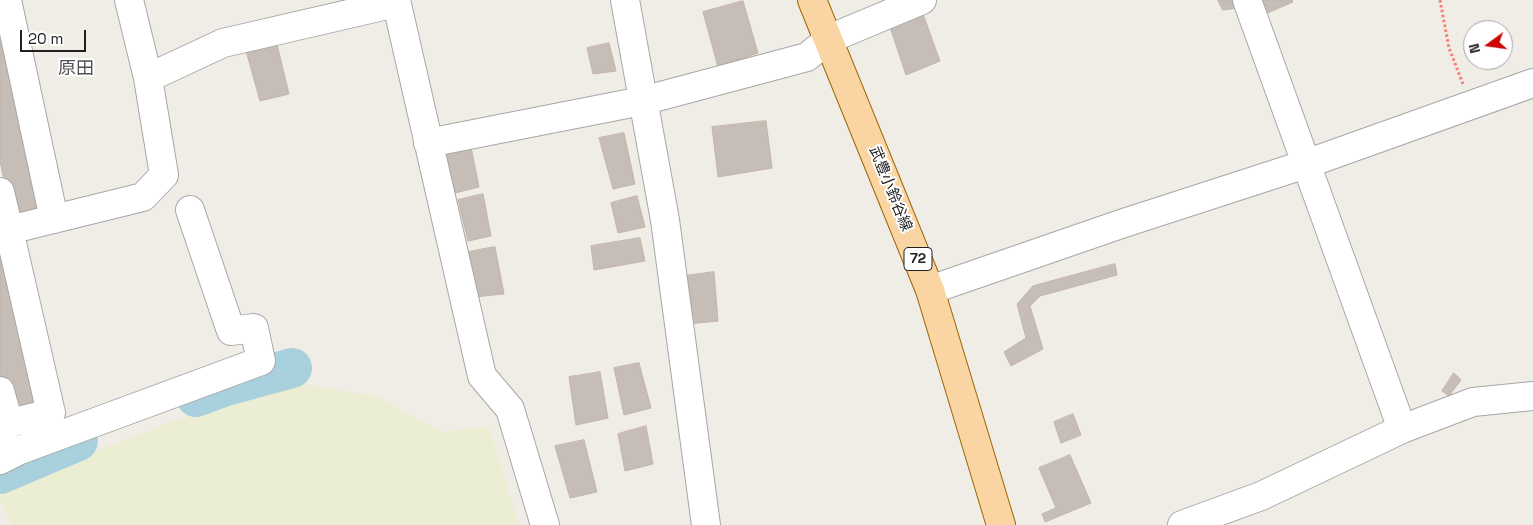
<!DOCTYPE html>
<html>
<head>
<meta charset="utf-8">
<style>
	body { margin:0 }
	#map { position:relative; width:1533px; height:525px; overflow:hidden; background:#f0ede7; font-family:"Space Grotesk",sans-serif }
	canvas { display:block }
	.north { position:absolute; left:1463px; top:20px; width:50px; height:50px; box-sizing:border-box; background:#fff; border:1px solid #a6a6a6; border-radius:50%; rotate:256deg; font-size:14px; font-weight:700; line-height:20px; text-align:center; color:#202020 }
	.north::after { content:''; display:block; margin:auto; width:18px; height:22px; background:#cc0504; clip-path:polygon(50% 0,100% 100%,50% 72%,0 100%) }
	.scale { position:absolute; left:20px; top:30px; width:66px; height:22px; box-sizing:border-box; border:2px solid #202020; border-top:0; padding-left:6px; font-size:15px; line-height:18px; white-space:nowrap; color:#202020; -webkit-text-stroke:4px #fff; paint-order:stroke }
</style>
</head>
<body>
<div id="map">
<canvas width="1533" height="525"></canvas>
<div class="north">N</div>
<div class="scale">20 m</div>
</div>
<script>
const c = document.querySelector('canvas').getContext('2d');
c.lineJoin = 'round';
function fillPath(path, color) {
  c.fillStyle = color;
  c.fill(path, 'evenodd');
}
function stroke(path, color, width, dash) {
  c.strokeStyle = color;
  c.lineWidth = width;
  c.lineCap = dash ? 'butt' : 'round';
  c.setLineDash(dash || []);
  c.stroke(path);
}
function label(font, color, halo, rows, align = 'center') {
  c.font = font + ' "Space Grotesk","Noto Sans JP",sans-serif';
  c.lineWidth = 4;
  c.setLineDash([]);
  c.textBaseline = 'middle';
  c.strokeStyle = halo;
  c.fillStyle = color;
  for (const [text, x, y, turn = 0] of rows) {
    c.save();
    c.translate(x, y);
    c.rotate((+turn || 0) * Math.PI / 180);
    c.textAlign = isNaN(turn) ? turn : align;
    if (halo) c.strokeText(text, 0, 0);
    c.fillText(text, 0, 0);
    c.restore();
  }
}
fillPath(new Path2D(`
	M293,382L378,397L442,432L489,426L519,525H12L0,502V488L228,400Z`), '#eceed3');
stroke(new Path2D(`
	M196,397L223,387L292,368
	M0,474L78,441`), '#a8d1dd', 40);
const building = new Path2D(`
	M0,0L46,212L13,222L0,161Z
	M1218,0H1235L1237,8L1223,10Z
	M1260,0H1292L1293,2L1265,14Z
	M743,1L758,53L718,67L703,12Z
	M923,14L940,61L906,75L890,27Z
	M276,40L289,94L260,101L245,47Z
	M609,43L616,71L593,74L587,48Z
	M766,121L772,168L718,177L712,127Z
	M624,133L635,184L613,189L599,138Z
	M471,147L479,187L451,194L441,154Z
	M483,194L491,236L468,241L458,200Z
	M637,196L645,227L618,233L611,203Z
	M0,228L41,406L9,413L0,376Z
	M640,238L645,261L594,270L591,246Z
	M495,247L504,294L474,297L463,253Z
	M1115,264L1117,275L1040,296L1030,306L1043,349L1011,366L1004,352L1026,338L1017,304L1033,286Z
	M714,272L718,321L688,324L684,276Z
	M639,363L651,408L624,415L614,368Z
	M600,372L608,418L576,425L569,377Z
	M1454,373L1461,380L1449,396L1442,391Z
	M1073,414L1081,435L1061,443L1054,422Z
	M646,426L653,464L625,471L618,434Z
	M584,440L597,492L570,498L555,446Z
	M1070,455L1091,503L1045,522L1042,514L1056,508L1039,468Z`);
fillPath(building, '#c5bdb6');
stroke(building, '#c2b4a9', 1);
const minor = new Path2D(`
	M7,0L54,219
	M396,0L482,376L510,409L545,525
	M625,0L665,220L706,525
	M1247,0L1402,429
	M148,78L223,43L396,3
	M428,143L642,101L807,57L829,39L922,0
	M0,192L9,230
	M930,290L1121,224L1306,164L1533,83
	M0,391L9,423
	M0,437L9,423L51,413L9,230L143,197L164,175L148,78L129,0
	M0,460L20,450L261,361L254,328L231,331L190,210
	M1182,525L1261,496L1402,429L1473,402L1533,396`);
const major = new Path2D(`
	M812,0L930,290L1001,525`);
stroke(minor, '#a7a7a7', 30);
stroke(major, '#996803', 30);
stroke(new Path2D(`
	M1440,0L1449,48L1463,84`), '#f77f71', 3, [2.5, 2.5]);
stroke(minor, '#fff', 28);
stroke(major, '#fad4a2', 28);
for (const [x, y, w] of [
	[918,259,28]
]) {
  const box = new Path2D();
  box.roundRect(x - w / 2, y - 11.5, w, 23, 4);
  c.fillStyle = '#fff';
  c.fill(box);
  stroke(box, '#202020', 1);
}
label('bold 14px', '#202020', null, [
	["72",918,259]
]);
label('15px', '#202020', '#fff', [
	["武豊小鈴谷線",890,189,68]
]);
label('18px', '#535353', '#fff', [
	["原田",76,69]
]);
</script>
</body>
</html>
